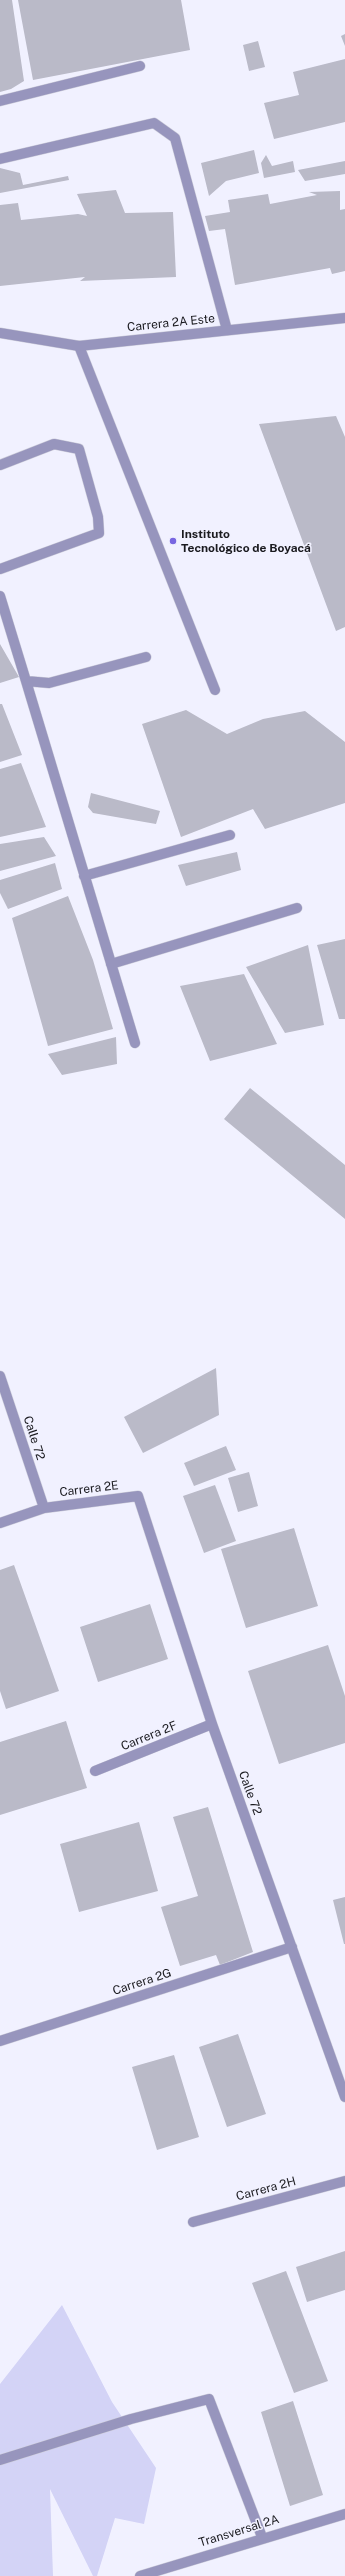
<!DOCTYPE html>
<html>
<head>
<meta charset="utf-8">
<style>
	body { margin:0 }
	canvas { display:block; background:#f1f1ff }
</style>
</head>
<body>
<canvas width="345" height="2576"></canvas>
<script>
const c = document.querySelector('canvas').getContext('2d');
c.lineJoin = 'round';
function fillPath(path, color) {
  c.fillStyle = color;
  c.fill(path, 'evenodd');
}
function stroke(path, color, width, dash) {
  c.strokeStyle = color;
  c.lineWidth = width;
  c.lineCap = dash ? 'butt' : 'round';
  c.setLineDash(dash || []);
  c.stroke(path);
}
function label(font, color, halo, rows, align = 'center') {
  c.font = font + ' "Public Sans",sans-serif';
  c.lineWidth = 3;
  c.setLineDash([]);
  c.textBaseline = 'middle';
  c.strokeStyle = halo;
  c.fillStyle = color;
  for (const [text, x, y, turn = 0] of rows) {
    c.save();
    c.translate(x, y);
    c.rotate((+turn || 0) * Math.PI / 180);
    c.textAlign = isNaN(turn) ? turn : align;
    if (halo) c.strokeText(text, 0, 0);
    c.fillText(text, 0, 0);
    c.restore();
  }
}
fillPath(new Path2D(`
	M62,2305L112,2402L156,2468L144,2524L115,2518L97,2576H93L50,2489L53,2576H0V2384Z`), '#d3d3f6');
fillPath(new Path2D(`
	M0,0H12L24,81L11,89L0,92Z
	M18,0H181L190,50L33,80Z
	M345,34V46L341,36Z
	M258,41L265,67L249,71L243,45Z
	M345,59V122L274,139L264,103L299,95L293,72Z
	M254,150L259,173L226,181L209,196L201,163Z
	M266,155L272,166L293,161L295,172L264,178L261,163Z
	M345,161V174L305,181L298,170Z
	M0,168L20,173L23,185L68,176L69,180L0,193Z
	M116,190L125,213L173,212L176,277L80,281L85,277L0,286V205L18,203L21,220L78,214L87,216L77,194Z
	M340,191V210L345,209V271L332,274L330,268L235,285L225,229L209,231L205,216L230,212L228,200L268,194L270,204L317,195L309,192Z
	M336,416L345,437V627L336,631L259,424Z
	M0,644L19,677L0,683Z
	M0,704H2L22,755L0,762Z
	M186,710L227,734L263,719L305,711L345,742V803L265,829L253,809L181,837L142,724Z
	M21,763L46,827L0,837V769Z
	M91,793L160,811L156,824L93,813L88,807Z
	M44,837L56,856L0,871V844Z
	M237,852L241,870L186,886L178,865Z
	M55,863L62,889L8,909L0,893V880Z
	M68,896L93,960L113,1029L48,1046L12,918Z
	M345,939V1019H339L317,945Z
	M308,945L324,1025L285,1033L246,967Z
	M244,974L277,1044L210,1061L180,986Z
	M116,1037L117,1064L62,1075L48,1054Z
	M250,1088L345,1165V1219L224,1119Z
	M216,1368L219,1415L143,1453L124,1417Z
	M226,1446L236,1470L194,1486L184,1463Z
	M249,1472L258,1506L238,1512L228,1478Z
	M215,1485L236,1541L204,1553L183,1496Z
	M294,1528L318,1606L246,1628L221,1549Z
	M14,1565L59,1691L6,1709L0,1691V1570Z
	M150,1604L168,1659L98,1682L80,1627Z
	M328,1645L345,1696V1743L279,1764L248,1671Z
	M66,1721L87,1788L0,1815V1742Z
	M208,1807L253,1952L220,1965L216,1955L180,1966L161,1907L198,1896L173,1817Z
	M139,1822L158,1891L79,1912L60,1844Z
	M345,1897V1944H344L333,1900Z
	M238,2034L266,2114L227,2127L199,2047Z
	M174,2055L199,2137L157,2150L132,2067Z
	M345,2251V2290L307,2302L296,2267Z
	M286,2271L328,2381L294,2393L252,2283Z
	M293,2401L323,2495L290,2506L261,2412Z`), '#babac8');
const service = new Path2D(`
	M0,159L154,123L175,138L227,330
	M0,465L54,444L79,449L98,517L99,533L0,569
	M0,2460L131,2419L209,2399L262,2537`);
const minor = new Path2D(`
	M0,101L140,66
	M79,346L215,690
	M0,596L26,681L49,683L146,657
	M26,681L135,1043
	M84,876L230,835
	M111,964L297,908
	M0,1376L44,1508
	M0,1523L44,1508L138,1496L212,1724L345,2097
	M95,1771L212,1724
	M0,2041L292,1947
	M193,2222L345,2181
	M140,2576L345,2514`);
const tertiary = new Path2D(`
	M0,333L79,346L345,318`);
stroke(service, '#cfcfdb', 11);
stroke(minor, '#cfcfdb', 11);
stroke(tertiary, '#cfcfdb', 11);
stroke(service, '#9795bd', 10);
stroke(minor, '#9795bd', 10);
stroke(tertiary, '#9795bd', 10);
for (const [x, y, r, color] of [
	[173,541,4,"#7866e1"]
]) {
  const dot = new Path2D();
  dot.arc(x, y, r, 0, 2 * Math.PI);
  c.fillStyle = color;
  c.fill(dot);
  stroke(dot, '#f1f1ff', 1.5);
}
label('12px', '#1a1a1f', '#f1f1ff', [
	["Carrera 2A Este",171,323,-6],
	["Calle 72",34,1438,72],
	["Carrera 2E",89,1489,-7],
	["Carrera 2F",149,1736,-22],
	["Calle 72",250,1793,70],
	["Carrera 2G",142,1982,-18],
	["Carrera 2H",266,2189,-15],
	["Transversal 2A",239,2531,-17]
]);
label('bold 12px', '#1a1a1f', '#f1f1ff', [
	["Instituto",181,534],
	["Tecnológico de Boyacá",181,548]
], 'left');
</script>
</body>
</html>
